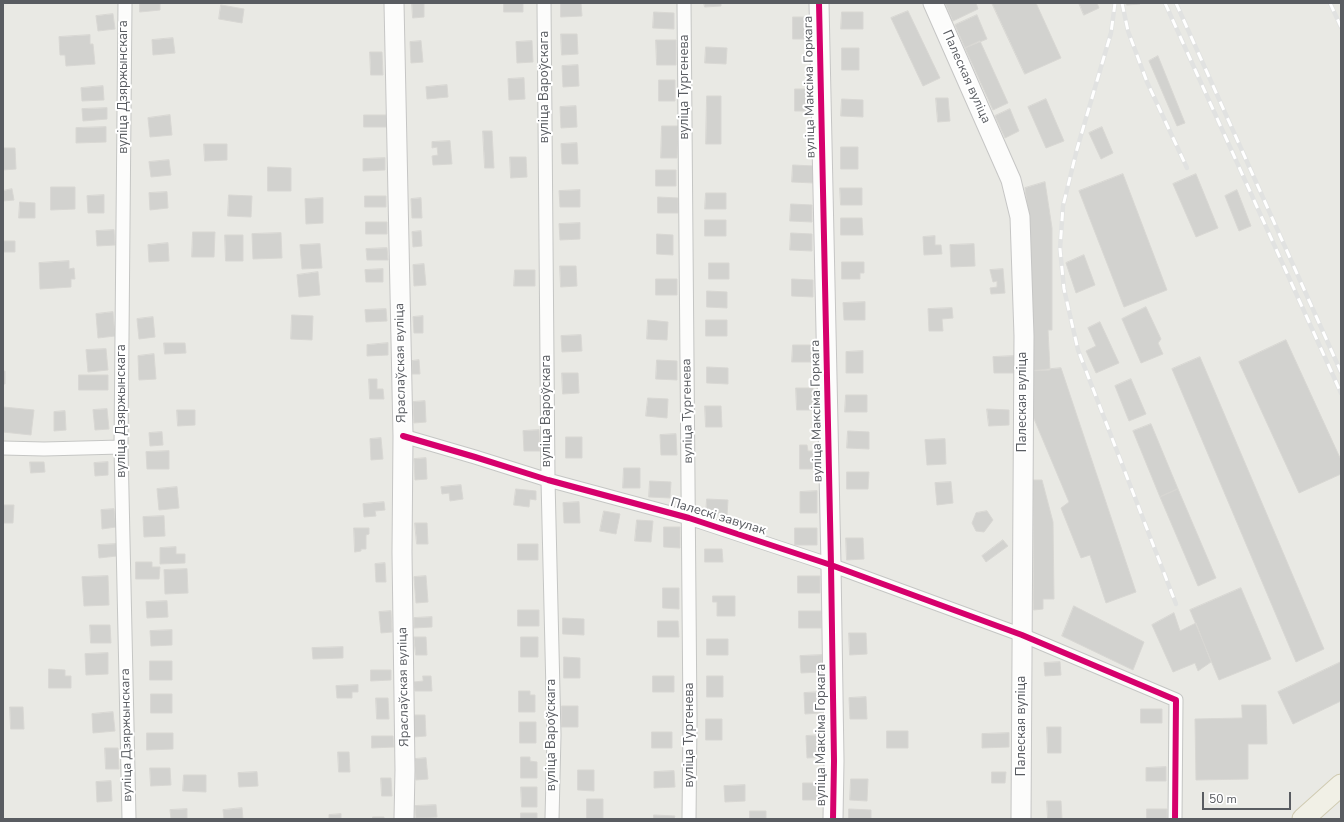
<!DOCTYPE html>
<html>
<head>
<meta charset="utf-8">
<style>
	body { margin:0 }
	#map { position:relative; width:1344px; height:822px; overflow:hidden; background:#e9e9e4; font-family:"Nunito Sans",sans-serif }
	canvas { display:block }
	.frame { position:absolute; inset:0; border:4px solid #595c61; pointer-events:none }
	.scale { position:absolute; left:1202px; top:792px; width:89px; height:18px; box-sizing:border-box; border:2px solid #595c61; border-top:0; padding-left:5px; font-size:12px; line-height:14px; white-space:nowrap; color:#595c61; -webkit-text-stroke:3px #fff; paint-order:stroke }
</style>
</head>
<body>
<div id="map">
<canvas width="1344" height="822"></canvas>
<div class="frame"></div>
<div class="scale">50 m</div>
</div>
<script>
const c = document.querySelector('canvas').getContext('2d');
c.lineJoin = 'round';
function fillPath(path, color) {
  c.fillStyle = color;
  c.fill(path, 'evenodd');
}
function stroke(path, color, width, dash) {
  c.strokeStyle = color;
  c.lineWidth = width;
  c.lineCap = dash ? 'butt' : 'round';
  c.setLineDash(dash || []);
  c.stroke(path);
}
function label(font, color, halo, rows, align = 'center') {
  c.font = font + ' "Nunito Sans",sans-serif';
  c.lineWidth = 4;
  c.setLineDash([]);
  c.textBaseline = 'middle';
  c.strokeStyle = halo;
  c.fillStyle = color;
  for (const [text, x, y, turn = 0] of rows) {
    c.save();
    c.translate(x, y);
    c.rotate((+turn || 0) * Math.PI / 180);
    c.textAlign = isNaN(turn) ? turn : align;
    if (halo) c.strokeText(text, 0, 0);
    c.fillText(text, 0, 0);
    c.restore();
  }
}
const building = new Path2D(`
	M140,3H160V10L140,12Z
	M412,3H424V17L413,18Z
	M504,3H523V12H504Z
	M561,3H581L582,16L561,17Z
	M704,3H721V6L705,7Z
	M945,3H976L978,9L953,21Z
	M992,3H1036L1061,58L1025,74Z
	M1079,3H1097L1099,8L1084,15Z
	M1126,3H1140V4L1127,5Z
	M221,5L244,9L242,23L219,19Z
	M908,11L940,78L923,86L891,18Z
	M654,12L674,13V29L653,28Z
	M842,12H863V29H841Z
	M113,14L115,29L98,31L96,16Z
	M977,15L987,39L965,48L955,25Z
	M793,17H810V39H793Z
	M561,34H577L578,54L562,55Z
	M90,35V44H93L95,64L66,66L65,55H60L59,37Z
	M173,38L175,53L153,55L152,40Z
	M656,40H676V65H657Z
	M421,41L423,62L411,63L410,42Z
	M532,41L533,62L517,63L516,42Z
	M980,41L1008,103L993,110L965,48Z
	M706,47L727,48L726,64L705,63Z
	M842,48H859V70H842Z
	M370,52H382L383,75H371Z
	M1158,56L1185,123L1177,126L1149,61Z
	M578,65L579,86L563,87L562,66Z
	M524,78L525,99L509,100L508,79Z
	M659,80H675V101H659Z
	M447,85L448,97L427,99L426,87Z
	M103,86L104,100L82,101L81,88Z
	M795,89H812V111H795Z
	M707,96H721V144H706Z
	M936,98H948L950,121L938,122Z
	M842,99L863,100V117L841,116Z
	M1046,99L1064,141L1046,148L1028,107Z
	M576,106L577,127L561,128L560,107Z
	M107,108V119L83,121L82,109Z
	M1010,109L1019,131L1005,138L995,116Z
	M170,115L172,135L150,137L148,118Z
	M364,115H387V127H364Z
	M662,126H678L677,158H661Z
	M106,127V142L76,143V128Z
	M1102,127L1113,153L1101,159L1089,133Z
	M483,131H492L494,168H485Z
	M450,141L452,164L433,165L432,156L438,155L437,147L432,148V142Z
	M577,143L578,164H562L561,144Z
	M204,144H227V160L205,161Z
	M841,147H858V169H841Z
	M3,148H15L16,169L3,170Z
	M510,157H526L527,177L511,178Z
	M385,158V170L363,171V159Z
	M169,160L171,175L151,177L149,162Z
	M793,165L814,166V183L792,182Z
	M268,167L291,168V191H268Z
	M656,170H676V186H656Z
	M1123,174L1167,290L1124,307L1079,191Z
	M1196,174L1218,228L1196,237L1173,184Z
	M1045,182L1052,228V330H1048L1050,370L1032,371L1030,227L1025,188Z
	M51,187H75V209L51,210Z
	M840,188H862V205H841Z
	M12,189L14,200L3,201V191Z
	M580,190V207H560L559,191Z
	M1237,190L1251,226L1239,231L1225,196Z
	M167,192L168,208L150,210L149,193Z
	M706,193H726V209H705Z
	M104,195V213H88L87,196Z
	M229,195L252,196L251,217L228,216Z
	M365,196H386V207H365Z
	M658,197L678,198V213H658Z
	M323,198V223L306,224L305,199Z
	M421,198L422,218H412L411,199Z
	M20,202L35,203V218H19Z
	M791,204L812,205V222L790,221Z
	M841,218H862L863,235H841Z
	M705,220H726V236H705Z
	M366,222H387V234H366Z
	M580,223V239L560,240L559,224Z
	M114,230L115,245L97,246L96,231Z
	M421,231L422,246L413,247L412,232Z
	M193,232H215L214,257H192Z
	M281,233L282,258L253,259L252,234Z
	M791,233L812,234V251L790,250Z
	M657,234L673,235V255L657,254Z
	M225,235H243V261H226Z
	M935,236V245H941L942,254L924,255L923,237Z
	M3,241H15V252H3Z
	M168,243L169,261L149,262L148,245Z
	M320,244L322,268L302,269L300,245Z
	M974,244L975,266L951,267L950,245Z
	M387,248L388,260H367L366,249Z
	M1084,255L1095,285L1076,293L1066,263Z
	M69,261V269L74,268L75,279H71V287L40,289L39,263Z
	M842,262H864V273H860V279H842Z
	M709,263H729V279H709Z
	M424,264L426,285L414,286L413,265Z
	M560,266H576L577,286L561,287Z
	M383,269V282H366L365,270Z
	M1003,269L1005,293L991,294L990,288L997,287V281L993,282L990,270Z
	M515,270H535V286H514Z
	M318,272L320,295L299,297L297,275Z
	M656,279H677V295H656Z
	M792,279L813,280V297L792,296Z
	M707,291L727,292V308L707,307Z
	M865,302V320H844L843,303Z
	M1146,307L1161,339L1158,343L1163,354L1141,363L1122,319Z
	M952,308L953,318L942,319L943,331H929L928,309Z
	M386,309L387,321L366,322L365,310Z
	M113,312L115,336L98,338L96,314Z
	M292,315L313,316L312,340L291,339Z
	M423,316V333H414L413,317Z
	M153,317L155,337L139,339L137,319Z
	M648,320L668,322L667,340L647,339Z
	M706,320H727V336H706Z
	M1100,322L1119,363L1096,373L1086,351L1096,346L1088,328Z
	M581,335L582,351L562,352L561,336Z
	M1286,340L1341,460V474L1299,493L1239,362Z
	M164,343H185L186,353L165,354Z
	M388,343V355L367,356V345Z
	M793,345H814V362H792Z
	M106,349L108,370L88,372L86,350Z
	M863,351V373H846V352Z
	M154,354L156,379L139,380L138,356Z
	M1014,356L1015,373H994L993,357Z
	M1200,357L1324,649L1296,662L1172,369Z
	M419,360L420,374H412V361Z
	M657,360L677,361V380L656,379Z
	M707,367L728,368V384L707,383Z
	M1061,368L1136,592L1106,603L1090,555L1081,558L1061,508L1069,502L1032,414V371Z
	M3,371H5V384H3Z
	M562,373H578L579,393L563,394Z
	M79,375H108V390H79Z
	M369,379H377V389H383L384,399H370Z
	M1131,379L1146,414L1129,421L1115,386Z
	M796,388H813L814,410H797Z
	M846,395H867V412H845Z
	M648,398L668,399L667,418L646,416Z
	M425,401L426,422L414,423L413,402Z
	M705,406H721L722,427H706Z
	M3,407L34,410L31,435L3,432Z
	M107,409L109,429L95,430L93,410Z
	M987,409L1009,410V425L989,426Z
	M177,410H195V425L178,426Z
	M65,411L66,430L54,431V412Z
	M1151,424L1178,489L1160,497L1133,431Z
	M539,430L540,451H524L523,431Z
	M848,431L869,432V449L847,448Z
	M162,432L163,445L150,446L149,433Z
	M676,434L677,455H661L660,435Z
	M566,437H582V458H566Z
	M381,438L383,459L371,460L370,439Z
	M945,439L946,464L927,465L925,440Z
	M800,445H807L808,451H816V469H800Z
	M169,451V469H147L146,452Z
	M426,458L427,479L415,480L414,459Z
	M30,462H44L45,472L31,473Z
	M108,462V475L95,476L94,463Z
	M624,468H640V488H623Z
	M847,472H869L868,489H847Z
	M1033,480H1042L1053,522L1054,599H1043V609L1034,610Z
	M650,481L671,482L670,498L649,497Z
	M951,482L953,503L937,505L935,483Z
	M461,485L463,499L450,501L449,493L442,494L441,487Z
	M177,487L179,508L159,510L157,489Z
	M516,489L536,491V500L530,499L529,507L514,505Z
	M1178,489L1216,578L1198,586L1160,497Z
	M817,491V513H800V492Z
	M707,499L728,500L727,516L706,515Z
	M384,502L385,510L375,511L376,516L364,517L363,504Z
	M579,502L580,523H564L563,503Z
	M3,505H14L13,523H3Z
	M114,509L116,527L102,529L101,510Z
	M604,511L620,514L616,534L600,531Z
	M987,511L993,520L984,532L976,531L972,523L976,513Z
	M164,516L165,536L144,537L143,517Z
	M637,520L653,521L651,542L635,541Z
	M415,523H427L428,544H417Z
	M664,527H680V548L664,547Z
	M354,528H369V534L366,535V549H361V551L355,552Z
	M795,528H817V545H795Z
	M846,538H863L864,559L847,560Z
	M1003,540L1008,546L986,562L982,556Z
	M116,544L117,556L99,558L98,545Z
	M518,544H538V560H518Z
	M176,547V554H185V563L160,564V548Z
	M705,549H722L723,562H705Z
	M136,562H152V567H160L159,579H136Z
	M385,563L386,582H376L375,564Z
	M187,569L188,593L165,594L164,570Z
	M108,576L109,605L84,606L82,577Z
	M426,576L428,602L416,603L414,577Z
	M798,576H820V593H798Z
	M663,588H679V609L663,608Z
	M1241,588L1271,659L1219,680L1190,610Z
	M713,596H735V616H717V602H713Z
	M167,601L168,617L147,618L146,602Z
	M1074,606L1144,642L1133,670L1062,636Z
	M518,610H539V626H518Z
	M391,611L392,632L381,633L379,612Z
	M799,611H821V628H799Z
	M1174,613L1180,631L1196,623L1211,662L1198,671L1195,663L1173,672L1152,625Z
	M432,617V627L414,628V618Z
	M563,618L584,619V635L563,634Z
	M658,621H678L679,637H658Z
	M90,625H110L111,643H91Z
	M172,630V645L151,646L150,631Z
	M849,633H866L867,654L850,655Z
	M414,637H426L427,655H416Z
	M521,637H538V657H521Z
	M707,639H728V655H707Z
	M343,647V658L313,659L312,648Z
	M108,653V674L86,675L85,654Z
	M822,655V672L801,673L800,656Z
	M564,657L580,658V678H564Z
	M150,661H172V680H150Z
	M1060,662L1061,675L1045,676L1044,663Z
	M1341,662V701L1293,724L1278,692Z
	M49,669L65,670V676H71V688H49Z
	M371,670H391V680L371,681Z
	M423,676H431L432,691H415L414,682L423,681Z
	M653,676H674V692H653Z
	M707,676H723V697H707Z
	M358,685V692H352V698H337L336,686Z
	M519,691H530V695H535V712H519Z
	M821,692L822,713L805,714L804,693Z
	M151,694H172V713H151Z
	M866,697L867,719H850L849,698Z
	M376,698H388L389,719H377Z
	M1242,705H1266L1267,744H1248V779L1196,780L1195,719L1242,718Z
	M562,706H578V727H562Z
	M10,707H23L24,729H11Z
	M1141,709H1162V723H1141Z
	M113,712L115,731L93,733L92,714Z
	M414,715H425L426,736L414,737Z
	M706,719H722V740H706Z
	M520,722H536V743H520Z
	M1047,727H1061V753H1048Z
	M887,731H908V748H887Z
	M652,732H672V748H652Z
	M147,733H173V749L147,750Z
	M1009,733V747L982,748V734Z
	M823,735L824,757L807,758L806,736Z
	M372,736H393L394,747L372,748Z
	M105,748H118L119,769H106Z
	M338,752H349L350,772H339Z
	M521,757H530V761L537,762V778H521Z
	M426,758L428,779L416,780L415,759Z
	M1166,767V781H1146V768Z
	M150,768H170L171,785L151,786Z
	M578,770H594V791L578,790Z
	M674,771L675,787L654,788V772Z
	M257,772L258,786L239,787L238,773Z
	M992,772H1006L1005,783H992Z
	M184,775H206V792L183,791Z
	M381,778H391L392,796H382Z
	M851,779H868L867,801L850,800Z
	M111,781L112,801L97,802L96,782Z
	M803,783H825L824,800H803Z
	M745,785V801L725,802L724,786Z
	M521,787H537V807H522Z
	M587,799H603V819H587Z
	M1047,801H1061L1062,819H1048Z
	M436,805L437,817L416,818L415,806Z
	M242,808L243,819H224L223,810Z
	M187,809V819H171L170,810Z
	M849,809L871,810V819H849Z
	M1147,809H1167V819H1147Z
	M750,811H766V819H750Z
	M521,813H537V819H521Z
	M341,814V819H329V815Z
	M654,815L675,816L674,819H654Z
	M373,817H384V819H373Z`);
fillPath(building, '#d2d2cf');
stroke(building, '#d8d7d3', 1);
const street = new Path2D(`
	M125,3L121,447L129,819
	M544,3L548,480L554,735L552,819
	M684,3L690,721L689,819
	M403,436L475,457L548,480L689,518L831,565L1022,635L1176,700L1175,819
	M3,448L44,449L121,447`);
const secondary = new Path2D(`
	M394,3L403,436L402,552L405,770L404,819
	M819,3L831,565L834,761L833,819
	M933,3L1011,180L1020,217L1024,336L1021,819`);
const primary = new Path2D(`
	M1303,819L1341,785`);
stroke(street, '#c5c6c4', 15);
stroke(secondary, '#c6c6c5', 21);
stroke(primary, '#d0cbb2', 23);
stroke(street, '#fcfcfb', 13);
stroke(secondary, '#fcfcfb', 19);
stroke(primary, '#f1f0e6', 21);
const rail = new Path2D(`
	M1115,3L1111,33L1077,149L1063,206L1060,249L1064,289L1078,350L1176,604
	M1122,3L1128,31L1147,82L1187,168
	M1165,3L1341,393
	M1176,3L1341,372
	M1330,3L1341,27`);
stroke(rail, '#e1e2e1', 4.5);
stroke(rail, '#fff', 3, [9]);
stroke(new Path2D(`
	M819,3L831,565L834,761L833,819
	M403,436L475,457L548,480L689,518L831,565L1022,635L1176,700L1175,819`), '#d6006c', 6);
label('13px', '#595c61', '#fff', [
	["Палеская вуліца",966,77,66],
	["вуліца Дзяржынскага",124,87,-90],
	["вуліца Вароўскага",545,87,-90],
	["вуліца Тургенева",685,87,-90],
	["вуліца Максіма Горкага",810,87,-91],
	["Яраслаўская вуліца",401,363,-91],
	["Палеская вуліца",1023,402,-90],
	["вуліца Дзяржынскага",122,411,-90],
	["вуліца Вароўскага",547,411,-90],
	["вуліца Тургенева",688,411,-91],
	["вуліца Максіма Горкага",817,411,-91],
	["Палескі завулак",718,517,17],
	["Яраслаўская вуліца",404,687,-91],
	["Палеская вуліца",1022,726,-90],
	["вуліца Дзяржынскага",127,735,-91],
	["вуліца Вароўскага",552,735,-90],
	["вуліца Тургенева",690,735,-90],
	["вуліца Максіма Горкага",822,735,-90]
]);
</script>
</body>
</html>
